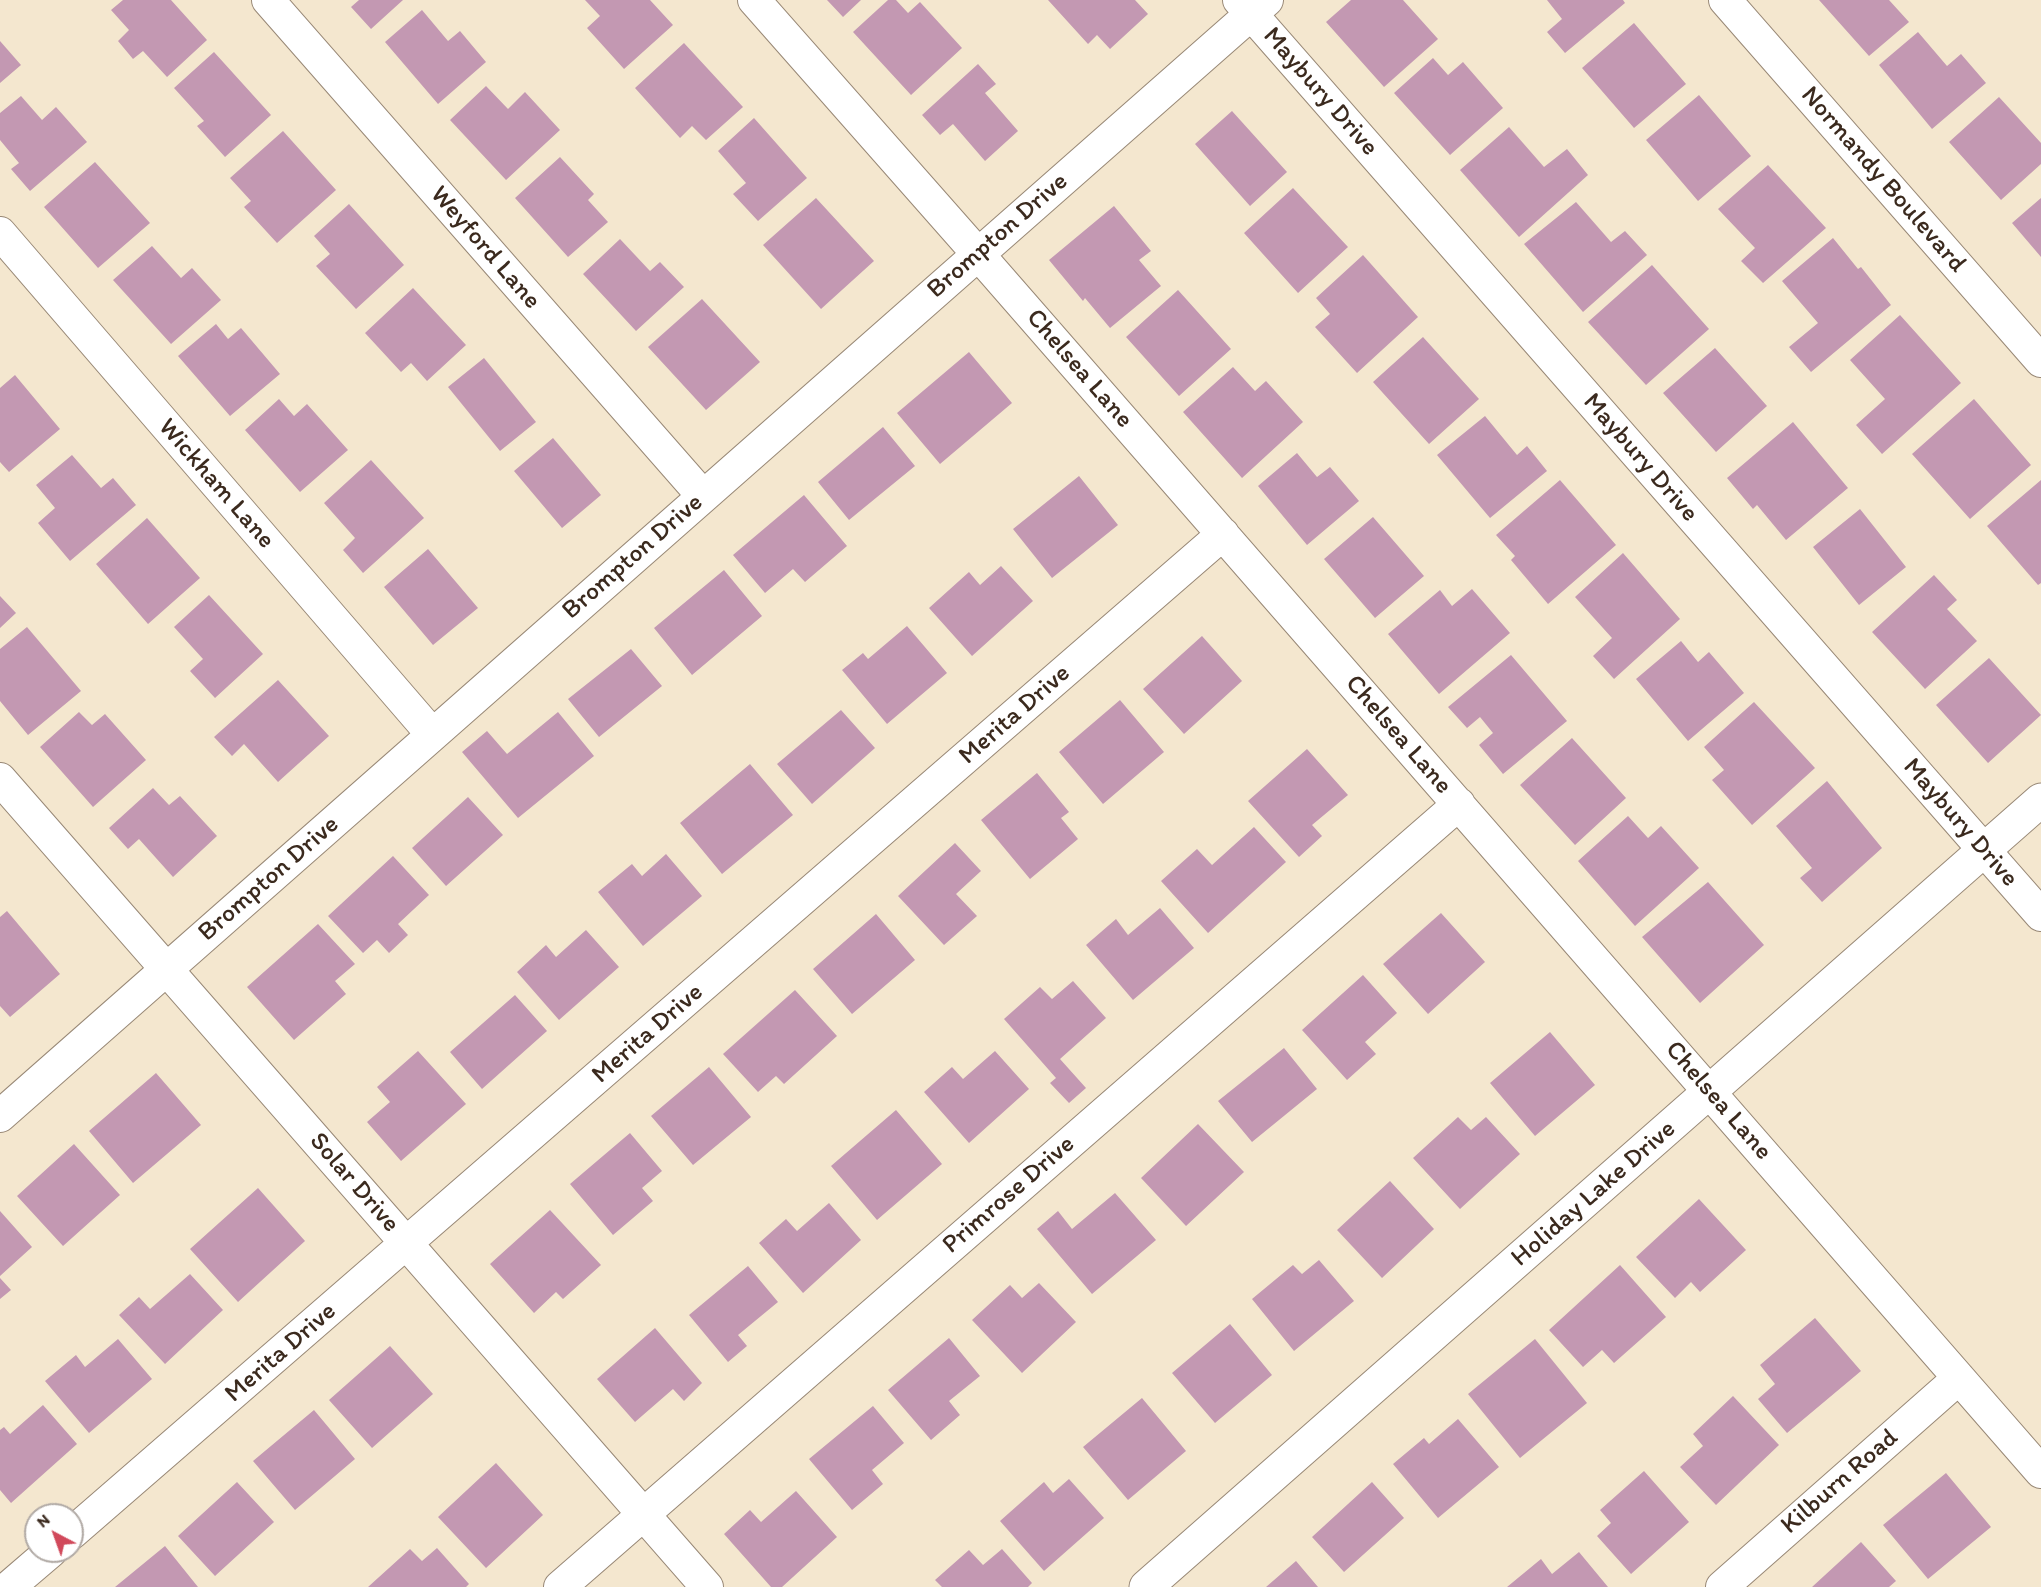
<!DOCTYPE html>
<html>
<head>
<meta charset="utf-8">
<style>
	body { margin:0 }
	#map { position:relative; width:2041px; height:1587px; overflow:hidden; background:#f4e7cf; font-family:Itim,sans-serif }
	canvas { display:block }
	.north { position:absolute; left:24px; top:1503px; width:60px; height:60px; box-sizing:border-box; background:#fff; border:2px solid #b1aaa5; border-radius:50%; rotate:319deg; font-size:16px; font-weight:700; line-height:24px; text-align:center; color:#3b2a1e }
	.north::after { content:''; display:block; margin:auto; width:21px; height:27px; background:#d1495b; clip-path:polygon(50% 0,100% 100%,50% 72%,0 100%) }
</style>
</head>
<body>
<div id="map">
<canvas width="2041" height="1587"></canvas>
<div class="north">N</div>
</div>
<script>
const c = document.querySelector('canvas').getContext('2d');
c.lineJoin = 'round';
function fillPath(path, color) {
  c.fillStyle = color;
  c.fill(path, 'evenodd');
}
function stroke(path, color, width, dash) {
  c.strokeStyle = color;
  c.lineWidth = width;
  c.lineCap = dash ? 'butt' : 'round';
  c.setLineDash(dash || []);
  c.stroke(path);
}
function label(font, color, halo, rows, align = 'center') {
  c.font = font + ' Itim,sans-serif';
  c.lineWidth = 4.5;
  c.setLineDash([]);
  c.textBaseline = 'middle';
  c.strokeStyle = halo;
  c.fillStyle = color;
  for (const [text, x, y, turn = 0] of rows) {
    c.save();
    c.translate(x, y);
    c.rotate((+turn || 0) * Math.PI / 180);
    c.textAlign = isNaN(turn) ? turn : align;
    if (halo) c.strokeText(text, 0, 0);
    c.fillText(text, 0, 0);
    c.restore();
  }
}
fillPath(new Path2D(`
	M123,0H171L207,40L167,77L143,51L133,59L118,41L129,30L111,10Z
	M359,0H403L371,29L351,7Z
	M585,0H650L673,25L624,69L587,28L600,16Z
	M827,0H861L843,17Z
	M888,0H896L908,13L920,2L962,48L911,95L853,32Z
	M1048,0H1135L1148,14L1110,49L1097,35L1088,44Z
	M1351,0H1403L1438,39L1384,87L1326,22Z
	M1547,0H1623L1625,3L1565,53L1547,32L1562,19Z
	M1819,0H1889L1909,22L1869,56Z
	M422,10L448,41L460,31L486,62L438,104L385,42Z
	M1634,23L1686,84L1634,128L1582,68Z
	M1918,32L1947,66L1961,54L1986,83L1932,129L1879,65Z
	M0,41L21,65L0,83Z
	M684,43L743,107L706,140L692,126L680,138L635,88Z
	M214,52L271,115L225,157L197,126L204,121L174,88Z
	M1433,58L1448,75L1463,62L1503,108L1450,155L1394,93Z
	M978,64L996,84L985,93L1018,131L985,161L953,124L940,135L922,115Z
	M486,86L508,109L525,92L560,130L506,180L450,120Z
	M1699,95L1751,156L1698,201L1646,140Z
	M21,96L42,120L56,107L87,142L30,191L11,169L19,163L0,140V113Z
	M1999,97L2041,143V164L2001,200L1949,142Z
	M1232,111L1287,172L1250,206L1195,144Z
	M754,118L807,178L758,221L733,194L746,183L718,151Z
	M1509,127L1544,167L1567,149L1588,175L1519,237L1460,170Z
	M283,131L336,190L277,243L244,207L251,201L230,178Z
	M560,157L594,194L588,200L608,222L568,257L515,198Z
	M95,162L150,223L98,268L44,207Z
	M1768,165L1826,228L1763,283L1741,261L1755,248L1718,209Z
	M1293,188L1348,247L1298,293L1244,233Z
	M816,198L874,261L821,309L763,245Z
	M2041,198V257L2012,223Z
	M1576,202L1611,242L1625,231L1647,255L1583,312L1524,244Z
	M349,204L404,265L356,309L316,266L330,254L314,236Z
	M1114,206L1151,251L1139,260L1161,286L1110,328L1085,298L1083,301L1049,260Z
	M1833,238L1858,269L1861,267L1891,305L1811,372L1789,347L1818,323L1782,281Z
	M620,239L650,271L660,262L684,287L636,331L583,274Z
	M152,246L181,278L192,268L221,300L171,344L113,280Z
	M1363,255L1418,317L1357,373L1315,327L1330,314L1316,298Z
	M1652,265L1709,329L1646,385L1588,322Z
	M413,288L466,345L427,381L411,363L401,372L365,333Z
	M1178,290L1231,349L1179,396L1126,337Z
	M702,299L760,362L706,410L648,347Z
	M1900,315L1961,383L1882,454L1856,425L1885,399L1850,360Z
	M216,324L228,339L241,328L280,374L230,416L178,356Z
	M1423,337L1479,399L1429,444L1373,382Z
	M1715,348L1767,406L1716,452L1663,393Z
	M969,352L1012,403L940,464L897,413Z
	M484,358L536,422L500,451L448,387Z
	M1233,367L1255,391L1266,381L1303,422L1242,478L1183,412Z
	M15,375L60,429L9,472L0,462V388Z
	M279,399L294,416L307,404L348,450L300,492L245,430Z
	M1974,399L2031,465L1970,519L1912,454Z
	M1485,416L1517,455L1527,446L1547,471L1490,518L1437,455Z
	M1793,422L1848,488L1786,540L1757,505L1753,509L1727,478Z
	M883,427L915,466L849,520L818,482Z
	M553,438L601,495L562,528L514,471Z
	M1297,453L1317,477L1330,467L1359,501L1307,545L1258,486Z
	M72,455L101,488L113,478L136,505L70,561L38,523L55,508L36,485Z
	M371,460L424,518L363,573L343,550L355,538L324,503Z
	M1079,476L1118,525L1052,578L1013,529Z
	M1560,480L1616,545L1548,604L1511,560L1515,556L1496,535Z
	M2041,480V583L2038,585L1987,526Z
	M804,495L847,546L805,582L793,569L765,593L733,555Z
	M1860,509L1906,567L1859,605L1813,547Z
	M1373,517L1424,576L1375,618L1324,559Z
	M147,518L200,578L148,624L96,564Z
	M428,549L478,608L433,645L384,587Z
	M1623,553L1680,619L1614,679L1593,656L1612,638L1575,597Z
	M1001,566L1033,601L972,656L929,608L969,572L980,585Z
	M724,570L762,616L692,675L654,628Z
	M1934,575L1957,600L1947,609L1977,641L1925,689L1872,632Z
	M1472,589L1510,633L1439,694L1388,634L1440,590L1452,606Z
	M209,595L263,654L215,698L190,671L203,659L174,627Z
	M0,596L16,613L0,628Z
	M907,626L947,673L887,724L842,670L863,653L868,659Z
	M27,627L81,691L28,735L0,701V649Z
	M1202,636L1242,681L1184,734L1143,689Z
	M1681,641L1698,662L1709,652L1744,693L1688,741L1636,679Z
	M631,649L662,686L599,737L568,699Z
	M1511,655L1567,721L1503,774L1479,745L1493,733L1480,717L1467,728L1448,707Z
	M1989,658L2041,715L1988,763L1936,705Z
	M278,680L329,736L278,782L244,744L232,756L214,737Z
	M1120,700L1164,752L1103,804L1059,752Z
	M1754,702L1815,768L1752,825L1712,780L1724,770L1704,747Z
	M841,710L875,748L812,804L777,764Z
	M79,712L92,725L105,714L146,760L93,807L40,747Z
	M558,712L594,756L518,818L462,752L487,731L507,754Z
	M1572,738L1626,798L1575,845L1520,785Z
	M1307,749L1348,795L1312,825L1322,836L1299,857L1248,801Z
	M750,764L793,815L722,874L680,823Z
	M1037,773L1069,812L1061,818L1078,839L1030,879L981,820Z
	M1827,781L1882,848L1822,902L1800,878L1812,868L1776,826Z
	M153,788L169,805L180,796L217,836L173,877L139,839L128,849L109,828Z
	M468,797L503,835L446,886L412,848Z
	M1628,816L1648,838L1661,826L1699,868L1635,926L1578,861Z
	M1254,827L1286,862L1208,933L1161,881L1197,849L1212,865Z
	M955,843L981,871L956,894L977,916L944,945L898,896Z
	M666,854L702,896L643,946L598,892L632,864L642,876Z
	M393,856L429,895L398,924L408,935L389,953L377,940L363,953L328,916Z
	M1708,882L1764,945L1700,1003L1642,937Z
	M1160,908L1194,948L1133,1000L1086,945L1116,919L1128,935Z
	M7,911L60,974L10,1017L0,1006V917Z
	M1441,913L1485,962L1428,1014L1383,964Z
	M876,914L915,960L852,1014L813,969Z
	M318,924L355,964L335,981L346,994L294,1040L247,987Z
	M586,930L619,967L559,1020L517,972L546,945L556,957Z
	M1363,975L1397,1013L1365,1042L1376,1054L1347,1080L1302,1030Z
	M1073,981L1106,1018L1060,1059L1086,1088L1069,1103L1050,1083L1056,1078L1004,1019L1040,987L1052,999Z
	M795,990L837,1036L784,1084L776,1076L758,1092L723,1054Z
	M515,995L547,1031L482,1089L450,1052Z
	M1550,1032L1595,1085L1535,1136L1490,1083Z
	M1284,1048L1317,1089L1252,1142L1218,1101Z
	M418,1051L466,1104L401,1161L367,1122L390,1102L377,1087Z
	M995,1051L1029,1089L969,1143L924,1092L952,1067L963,1079Z
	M709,1067L751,1117L693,1165L651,1116Z
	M156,1073L201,1125L133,1183L89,1131Z
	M896,1110L942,1164L877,1220L831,1166Z
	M1458,1117L1471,1130L1486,1117L1520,1154L1460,1209L1413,1158Z
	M1198,1124L1244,1172L1186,1226L1141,1178Z
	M630,1133L662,1171L642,1188L653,1201L613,1235L570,1184Z
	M74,1144L120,1195L63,1246L17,1196Z
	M1390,1181L1434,1229L1382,1278L1337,1230Z
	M258,1188L305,1241L238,1302L190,1249Z
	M1115,1193L1156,1240L1092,1294L1037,1229L1058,1211L1072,1229Z
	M1699,1199L1746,1250L1700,1292L1691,1282L1675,1298L1636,1257Z
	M829,1203L861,1240L803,1293L759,1243L786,1219L797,1231Z
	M550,1210L601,1265L563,1299L556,1292L534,1313L490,1264Z
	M0,1211L32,1247L0,1276Z
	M1319,1260L1354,1301L1294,1351L1252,1299L1293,1265L1302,1274Z
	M1620,1265L1666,1317L1614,1363L1602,1350L1583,1367L1549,1330Z
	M748,1266L778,1302L738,1335L747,1346L728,1362L689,1315Z
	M190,1274L223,1310L165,1364L119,1315L139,1297L150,1309Z
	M0,1278L11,1290L0,1299Z
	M1039,1283L1076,1322L1022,1373L972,1320L1010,1285L1022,1298Z
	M1815,1318L1861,1371L1787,1433L1758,1399L1775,1384L1760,1365Z
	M1230,1324L1272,1375L1215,1423L1172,1373Z
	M655,1328L702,1383L684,1401L673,1389L635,1422L597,1379Z
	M949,1338L980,1376L949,1401L960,1415L931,1440L888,1390Z
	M118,1339L152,1379L89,1433L45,1381L76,1355L85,1367Z
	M1535,1339L1587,1403L1520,1458L1468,1394Z
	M390,1346L433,1394L372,1448L329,1400Z
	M1733,1396L1779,1445L1716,1505L1680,1467L1703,1446L1693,1434Z
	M1142,1398L1186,1451L1128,1500L1083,1447Z
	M43,1405L77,1444L11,1503L0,1490V1430L4,1427L10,1434Z
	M873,1406L904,1443L872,1470L883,1484L852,1510L809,1459Z
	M314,1410L355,1459L295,1510L253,1461Z
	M1458,1419L1499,1467L1438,1518L1393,1464L1424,1438L1429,1444Z
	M496,1463L543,1515L486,1568L438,1517Z
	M1644,1471L1689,1522L1631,1574L1597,1536L1611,1523L1600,1510Z
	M1946,1473L1991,1527L1928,1579L1883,1525Z
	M1069,1479L1104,1518L1044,1571L1000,1521L1044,1482L1053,1493Z
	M237,1482L274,1522L215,1576L178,1536Z
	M1372,1482L1404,1518L1344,1572L1312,1537Z
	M796,1491L837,1537L782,1587H771L724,1534L750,1510L761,1522Z
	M1861,1542L1896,1581L1889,1587H1812Z
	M165,1546L198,1587H115Z
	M437,1548L469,1584L466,1587H368L410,1549L422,1561Z
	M1002,1549L1032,1583L1028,1587H942L935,1580L969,1550L983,1565Z
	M1579,1552L1608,1587H1507L1541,1559L1552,1574Z
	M1296,1561L1318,1587H1266Z`), '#c398b2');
const street = new Path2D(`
	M268,0L703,496
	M754,0L978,254L2041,1472
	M1239,0L2041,915
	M1725,0L2041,361
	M0,233L432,734
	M0,779L707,1587
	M0,1116L1267,0
	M72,1533L1223,534
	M9,1587L51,1551
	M560,1587L1459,804
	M1722,1587L1959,1378`);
const secondary = new Path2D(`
	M1146,1587L2041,800`);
stroke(street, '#988876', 34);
stroke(secondary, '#988876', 35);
stroke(street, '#fff', 32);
stroke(secondary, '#fff', 33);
label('26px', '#3b2a1e', '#fff', [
	["Maybury Drive",1320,92,49],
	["Normandy Boulevard",1883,180,49],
	["Brompton Drive",998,236,-41],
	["Weyford Lane",485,248,49],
	["Chelsea Lane",1079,369,49],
	["Maybury Drive",1640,458,49],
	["Wickham Lane",216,484,49],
	["Brompton Drive",633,557,-41],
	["Merita Drive",1015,715,-41],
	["Chelsea Lane",1398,735,49],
	["Maybury Drive",1960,823,49],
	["Brompton Drive",269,879,-41],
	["Merita Drive",648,1034,-41],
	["Chelsea Lane",1718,1101,49],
	["Solar Drive",354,1183,49],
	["Holiday Lake Drive",1594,1194,-41],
	["Primrose Drive",1009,1195,-41],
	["Merita Drive",281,1353,-41],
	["Kilburn Road",1840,1482,-41]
]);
</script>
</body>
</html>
